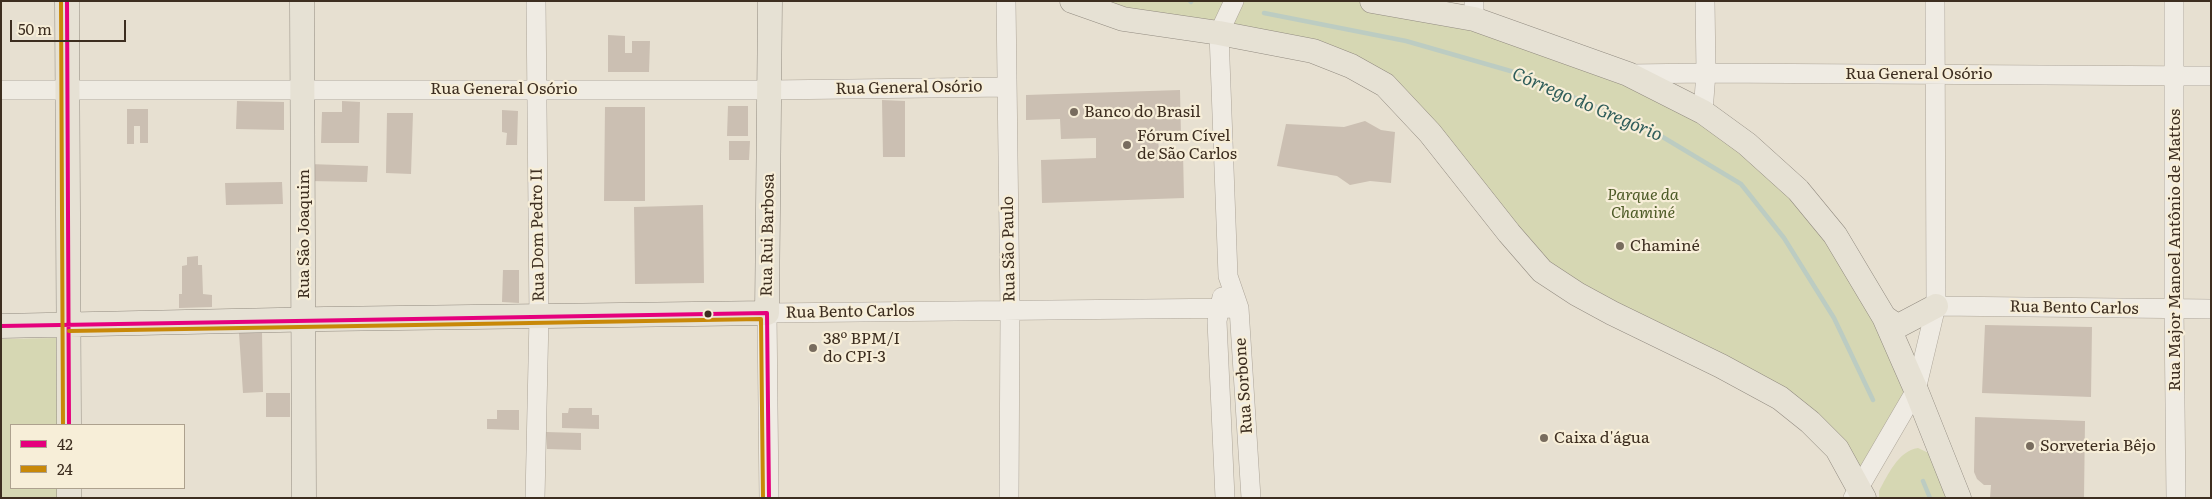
<!DOCTYPE html>
<html>
<head>
<meta charset="utf-8">
<style>
	body { margin:0 }
	#map { position:relative; width:2212px; height:499px; overflow:hidden; background:#e7e0d1; font-family:Literata,serif }
	canvas { display:block }
	.frame { position:absolute; inset:0; border:2px solid #3d2e20; pointer-events:none }
	.legend { position:absolute; left:10px; top:424px; width:175px; height:65px; box-sizing:border-box; background:#f7eed8; border:1px solid #ada18e; margin:0; padding:6px 9px; list-style:none; font-size:15px; color:#3d2e20 }
	.legend li { display:flex; align-items:center; gap:10px; height:25px }
	.legend b { width:25px; border:1px solid #ada18e }
	.scale { position:absolute; left:10px; top:20px; width:116px; height:22px; box-sizing:border-box; border:2px solid #3d2e20; border-top:0; padding-left:6px; font-size:15px; line-height:18px; white-space:nowrap; color:#3d2e20; -webkit-text-stroke:4px #f7eed8; paint-order:stroke }
</style>
</head>
<body>
<div id="map">
<canvas width="2212" height="499"></canvas>
<div class="frame"></div>
<ul class="legend">
<li><b style="height:6px;background:#e5007d"></b>42</li>
<li><b style="height:6px;background:#c88808"></b>24</li>
</ul>
<div class="scale">50 m</div>
</div>
<script>
const c = document.querySelector('canvas').getContext('2d');
c.lineJoin = 'round';
function fillPath(path, color) {
  c.fillStyle = color;
  c.fill(path, 'evenodd');
}
function stroke(path, color, width, dash) {
  c.strokeStyle = color;
  c.lineWidth = width;
  c.lineCap = dash ? 'butt' : 'round';
  c.setLineDash(dash || []);
  c.stroke(path);
}
function label(font, color, halo, rows, align = 'center') {
  c.font = font + ' Literata,serif';
  c.lineWidth = 4.5;
  c.setLineDash([]);
  c.textBaseline = 'middle';
  c.strokeStyle = halo;
  c.fillStyle = color;
  for (const [text, x, y, turn = 0] of rows) {
    c.save();
    c.translate(x, y);
    c.rotate((+turn || 0) * Math.PI / 180);
    c.textAlign = isNaN(turn) ? turn : align;
    if (halo) c.strokeText(text, 0, 0);
    c.fillText(text, 0, 0);
    c.restore();
  }
}
fillPath(new Path2D(`
	M1072,1H1372L1628,74L1798,190L1916,390L1859,488L1810,422L1577,294L1351,66Z
	M56,338L57,425H11V488H58V498H1V339Z
	M1918,448L1935,456L1950,498H1879V491C1888,475 1898,451 1918,448Z`), '#d6d7b3');
stroke(new Path2D(`
	M1190,1L1191,2
	M1264,13L1406,41L1514,72L1651,130L1741,184L1784,238L1834,318L1873,400
	M1923,481L1930,498`), '#bcccc2', 4.5);
fillPath(new Path2D(`
	M608,35L625,36V53H632V41H650L649,72H608Z
	M1180,90L1181,136H1158L1159,153L1183,152L1184,198L1042,203L1041,160L1096,158V138L1061,139L1060,119L1026,120V95Z
	M882,100L905,101V157H883Z
	M237,101L284,102V130L236,129Z
	M342,101L360,102L359,143H321L322,112H342Z
	M728,106H748V136H727Z
	M605,107H645V201H604Z
	M127,109H148V143H140V126H134V144H127Z
	M502,110L518,111L517,145H506L507,133L502,132Z
	M387,113H413L411,174L386,173Z
	M1365,121L1381,130L1395,132L1391,183L1370,181L1350,185L1337,176L1277,166L1286,124L1344,127Z
	M729,141H750L749,160H729Z
	M309,164L368,166L367,182L308,181Z
	M282,182L283,204L226,205L225,183Z
	M703,205L704,283L635,284L634,207Z
	M198,256V265H202L203,294L212,295V307L179,308V294H182V266L187,265V257Z
	M503,270H519V303L502,302Z
	M1985,325L2092,327L2091,397L1982,393Z
	M262,332L263,392L243,393L239,333Z
	M266,393H290V417H266Z
	M569,408H592V415H599V429L562,428V413H568Z
	M497,410H519V430L487,429V419H497Z
	M1975,417L2085,421L2084,498H1990L1991,485H1984L1977,479L1974,472Z
	M546,432L581,433V450L547,449Z`), '#cbbfb2');
const minor = new Path2D(`
	M1006,1L1010,311L1009,498
	M1234,1L1219,33L1228,276L1239,308L1251,498
	M2174,1V309L2176,498
	M1474,19V1
	M1629,74L1706,73L2211,76
	M1,90H770L1007,87
	M1703,112L1706,73L1705,1
	M1222,297L1217,321L1225,498
	M1936,306L2211,309
	M535,498L539,317L536,1
	M769,498L767,313L1239,308
	M1853,498L1916,390L1936,306L1935,1`);
const major = new Path2D(`
	M67,1L69,425
	M302,1L304,498
	M1072,1L1123,19L1219,33L1313,51L1351,66L1385,85L1430,133L1509,233L1542,271L1577,294L1612,313L1721,366L1780,398L1810,422L1837,449L1864,498
	M1372,1L1474,19L1628,74L1703,112L1747,144L1798,190L1835,235L1884,317L1916,390L1959,498
	M1884,317L1894,324L1900,325L1936,306
	M1,326L325,319L767,313L770,1
	M69,488V498`);
stroke(minor, '#ada599', 20);
stroke(major, '#928b80', 25);
stroke(minor, '#efebe3', 19);
stroke(major, '#e6e1d4', 24);
stroke(new Path2D(`
	M67,1L69,425
	M1,326L767,313L769,498`), '#e5007d', 4);
stroke(new Path2D(`
	M61,1L63,425
	M69,331L761,319L763,498`), '#c88808', 4);
for (const [x, y, r, color] of [
	[1074,112,5,"#786c5e"],
	[1127,145,5,"#786c5e"],
	[1620,246,5,"#786c5e"],
	[708,314,4.5,"#3d2e20"],
	[813,348,5,"#786c5e"],
	[1544,438,5,"#786c5e"],
	[2030,446,5,"#786c5e"]
]) {
  const dot = new Path2D();
  dot.arc(x, y, r, 0, 2 * Math.PI);
  c.fillStyle = color;
  c.fill(dot);
  stroke(dot, '#f7eed8', 2);
}
label('16px', '#3d2e20', '#f7eed8', [
	["Rua General Osório",1919,74],
	["Rua General Osório",909,88,-1],
	["Rua General Osório",504,89],
	["Rua São Joaquim",304,234,-90],
	["Rua Dom Pedro II",538,235,-91],
	["Rua Rui Barbosa",768,235,-89],
	["Rua São Paulo",1009,249,-91],
	["Rua Major Manoel Antônio de Mattos",2175,250,-90],
	["Rua Bento Carlos",2074,308,1],
	["Rua Bento Carlos",850,312,-1],
	["Rua Sorbone",1244,386,-94]
]);
label('16px', '#3d2e20', '#f7eed8', [
	["Banco do Brasil",1084,112],
	["Fórum Cível",1137,136],
	["de São Carlos",1137,154],
	["Chaminé",1630,246],
	["38º BPM/I",823,339],
	["do CPI-3",823,357],
	["Caixa d'água",1554,438],
	["Sorveteria Bêjo",2040,446]
], 'left');
label('italic 16px', '#4d5a26', '#f7eed8', [
	["Parque da",1643,195],
	["Chaminé",1643,213]
]);
label('italic 18px', '#2f5d5a', '#f7eed8', [
	["Córrego do Gregório",1587,105,23]
]);
</script>
</body>
</html>
